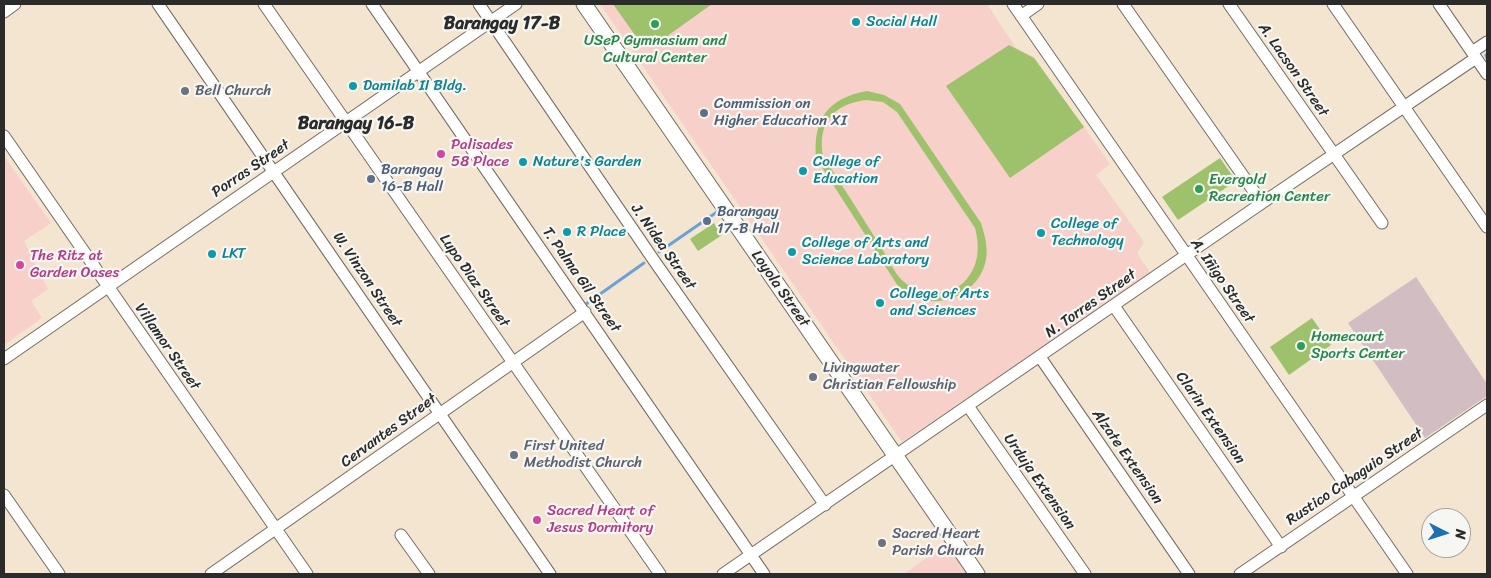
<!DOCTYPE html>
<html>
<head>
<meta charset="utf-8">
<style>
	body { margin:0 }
	#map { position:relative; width:1491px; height:578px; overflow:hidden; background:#f4e5d0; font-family:Sriracha,sans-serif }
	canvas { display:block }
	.frame { position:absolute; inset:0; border:5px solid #2b2b2b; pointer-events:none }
	.north { position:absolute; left:1421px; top:508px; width:50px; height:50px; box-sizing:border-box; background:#f6f6f2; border:1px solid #a5a5a2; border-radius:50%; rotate:95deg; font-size:14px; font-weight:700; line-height:20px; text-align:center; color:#2b2b2b }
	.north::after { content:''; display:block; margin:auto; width:18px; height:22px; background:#1f6fb2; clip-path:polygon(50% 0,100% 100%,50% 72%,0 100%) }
</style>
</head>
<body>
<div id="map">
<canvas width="1491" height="578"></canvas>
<div class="frame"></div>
<div class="north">N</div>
</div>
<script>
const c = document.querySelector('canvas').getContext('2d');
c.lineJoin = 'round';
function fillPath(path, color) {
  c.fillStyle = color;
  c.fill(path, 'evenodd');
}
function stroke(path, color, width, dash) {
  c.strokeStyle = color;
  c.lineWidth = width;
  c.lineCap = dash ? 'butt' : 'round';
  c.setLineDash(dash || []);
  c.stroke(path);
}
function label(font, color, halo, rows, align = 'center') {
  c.font = font + ' Sriracha,sans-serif';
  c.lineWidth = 4.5;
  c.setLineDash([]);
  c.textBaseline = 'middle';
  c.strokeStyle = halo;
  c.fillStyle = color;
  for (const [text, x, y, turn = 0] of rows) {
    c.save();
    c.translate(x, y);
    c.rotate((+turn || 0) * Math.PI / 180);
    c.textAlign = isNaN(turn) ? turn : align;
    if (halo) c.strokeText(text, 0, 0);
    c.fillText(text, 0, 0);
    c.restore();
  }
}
fillPath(new Path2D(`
	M600,4H987L1016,48L1034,57L1110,164L1096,175L1144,242L1137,253L1151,274L902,442Z
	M4,156L51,223L24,241L48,289L31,301L42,318L4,345Z
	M946,544L967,574H904Z`), '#f7d0ca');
fillPath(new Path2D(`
	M1416,277L1487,384V396L1425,438L1348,323Z`), '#d2bec2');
fillPath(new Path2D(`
	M613,4H712L652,47L642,45Z
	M1009,45L1034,58L1084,127L1010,178L946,86Z
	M867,91L884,95L900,104L981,223C985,236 989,250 985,264C976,294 942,309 914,297C908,294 903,289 898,286L816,158C813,119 828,98 867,91ZM866,100L883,102L897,112L975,228C980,247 979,266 965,281C949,298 919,296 903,281C895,275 888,258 882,249C863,218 843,187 823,156C817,123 834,104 866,100Z
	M1220,158L1236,181L1178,220L1162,197Z
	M714,223L722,235L698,251L690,239Z
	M1312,318L1331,345L1289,375L1270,347Z`), '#9ec26c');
stroke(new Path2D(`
	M1486,55L1487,58
	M659,252L717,212
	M586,304L644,263`), '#6aa2d8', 3);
const minor = new Path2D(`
	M158,4L550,574
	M264,4L660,574
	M372,4L764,574
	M479,4L655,262L825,505
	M1013,4L1407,574
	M1123,4L1262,203
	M1229,4L1382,223
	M1333,4L1487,227
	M1439,4L1487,74
	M4,12L15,4
	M1021,16L1038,4
	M1472,52L1487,42
	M4,136L307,574
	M1114,306L1281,547
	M1040,357L1189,574
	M4,359L516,4
	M968,406L1085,574
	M4,495L59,574
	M401,535L429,574
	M211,574L585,312
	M723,574L1262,203L1476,58
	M1240,574L1487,405`);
const major = new Path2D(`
	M584,4L977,574`);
stroke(minor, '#716c65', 13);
stroke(major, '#716c65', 17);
stroke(minor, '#fff', 11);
stroke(major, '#fff', 15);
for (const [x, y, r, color] of [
	[856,22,5,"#0f9aa8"],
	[655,24,5,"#2e9e5b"],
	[353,86,5,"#0f9aa8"],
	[185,91,5,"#6b7280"],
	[704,113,5,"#5c6f8a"],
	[441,154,5,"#d1479c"],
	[523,162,5,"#0f9aa8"],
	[803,171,5,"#0f9aa8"],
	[371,179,5,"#5c6f8a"],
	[1199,189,5,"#2e9e5b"],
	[707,221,5,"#5c6f8a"],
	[567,232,5,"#0f9aa8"],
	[1041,233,5,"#0f9aa8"],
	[792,252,5,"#0f9aa8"],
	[212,254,5,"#0f9aa8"],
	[20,265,5,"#d1479c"],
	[880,303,5,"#0f9aa8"],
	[1301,346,5,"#2e9e5b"],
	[813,377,5,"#6b7280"],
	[514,455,5,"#6b7280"],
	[537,520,5,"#d1479c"],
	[882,543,5,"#6b7280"]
]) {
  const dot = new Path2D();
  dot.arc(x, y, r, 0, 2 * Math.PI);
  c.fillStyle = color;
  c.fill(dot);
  stroke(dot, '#f6f6f2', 2);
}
label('15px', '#0d838f', '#f6f6f2', [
	["Social Hall",866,22],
	["Damilab II Bldg.",363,86],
	["Nature's Garden",533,162],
	["College of",813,162],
	["Education",813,179],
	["College of",1051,224],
	["Technology",1051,241],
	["R Place",577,232],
	["College of Arts and",802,243],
	["Science Laboratory",802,260],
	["LKT",222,254],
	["College of Arts",890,294],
	["and Sciences",890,311]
], 'left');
label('15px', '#27864d', '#f6f6f2', [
	["USeP Gymnasium and",655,41,"center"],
	["Cultural Center",655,58,"center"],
	["Evergold",1209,180],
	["Recreation Center",1209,197],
	["Homecourt",1311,337],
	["Sports Center",1311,354]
], 'left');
label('15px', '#2b2b2b', '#f6f6f2', [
	["A. Lacson Street",1293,70,55],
	["Porras Street",251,169,-34],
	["J. Nidea Street",663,247,55],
	["W. Vinzon Street",367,280,56],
	["T. Palma Gil Street",581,280,55],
	["Lupo Diaz Street",474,281,55],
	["A. Iñigo Street",1222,281,55],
	["Loyola Street",780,289,55],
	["N. Torres Street",1091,304,-35],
	["Villamor Street",167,347,55],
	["Clarin Extension",1210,418,55],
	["Cervantes Street",389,431,-36],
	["Alzate Extension",1127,457,55],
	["Rustico Cabaguio Street",1355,477,-34],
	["Urduja Extension",1039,482,55]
]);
label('15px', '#5b616d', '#f6f6f2', [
	["Bell Church",195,91],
	["Livingwater",823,368],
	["Christian Fellowship",823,385],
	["First United",524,446],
	["Methodist Church",524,463],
	["Sacred Heart",892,534],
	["Parish Church",892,551]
], 'left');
label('15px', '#4e5e75', '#f6f6f2', [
	["Commission on",714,104],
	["Higher Education XI",714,121],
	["Barangay",381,170],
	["16-B Hall",381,187],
	["Barangay",717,212],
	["17-B Hall",717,229]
], 'left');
label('15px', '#b23c85', '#f6f6f2', [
	["Palisades",451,145],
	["58 Place",451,162],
	["The Ritz at",30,256],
	["Garden Oases",30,273],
	["Sacred Heart of",547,511],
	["Jesus Dormitory",547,528]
], 'left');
label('bold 18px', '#2b2b2b', '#f6f6f2', [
	["Barangay 17-B",502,24],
	["Barangay 16-B",356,124]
]);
</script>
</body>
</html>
